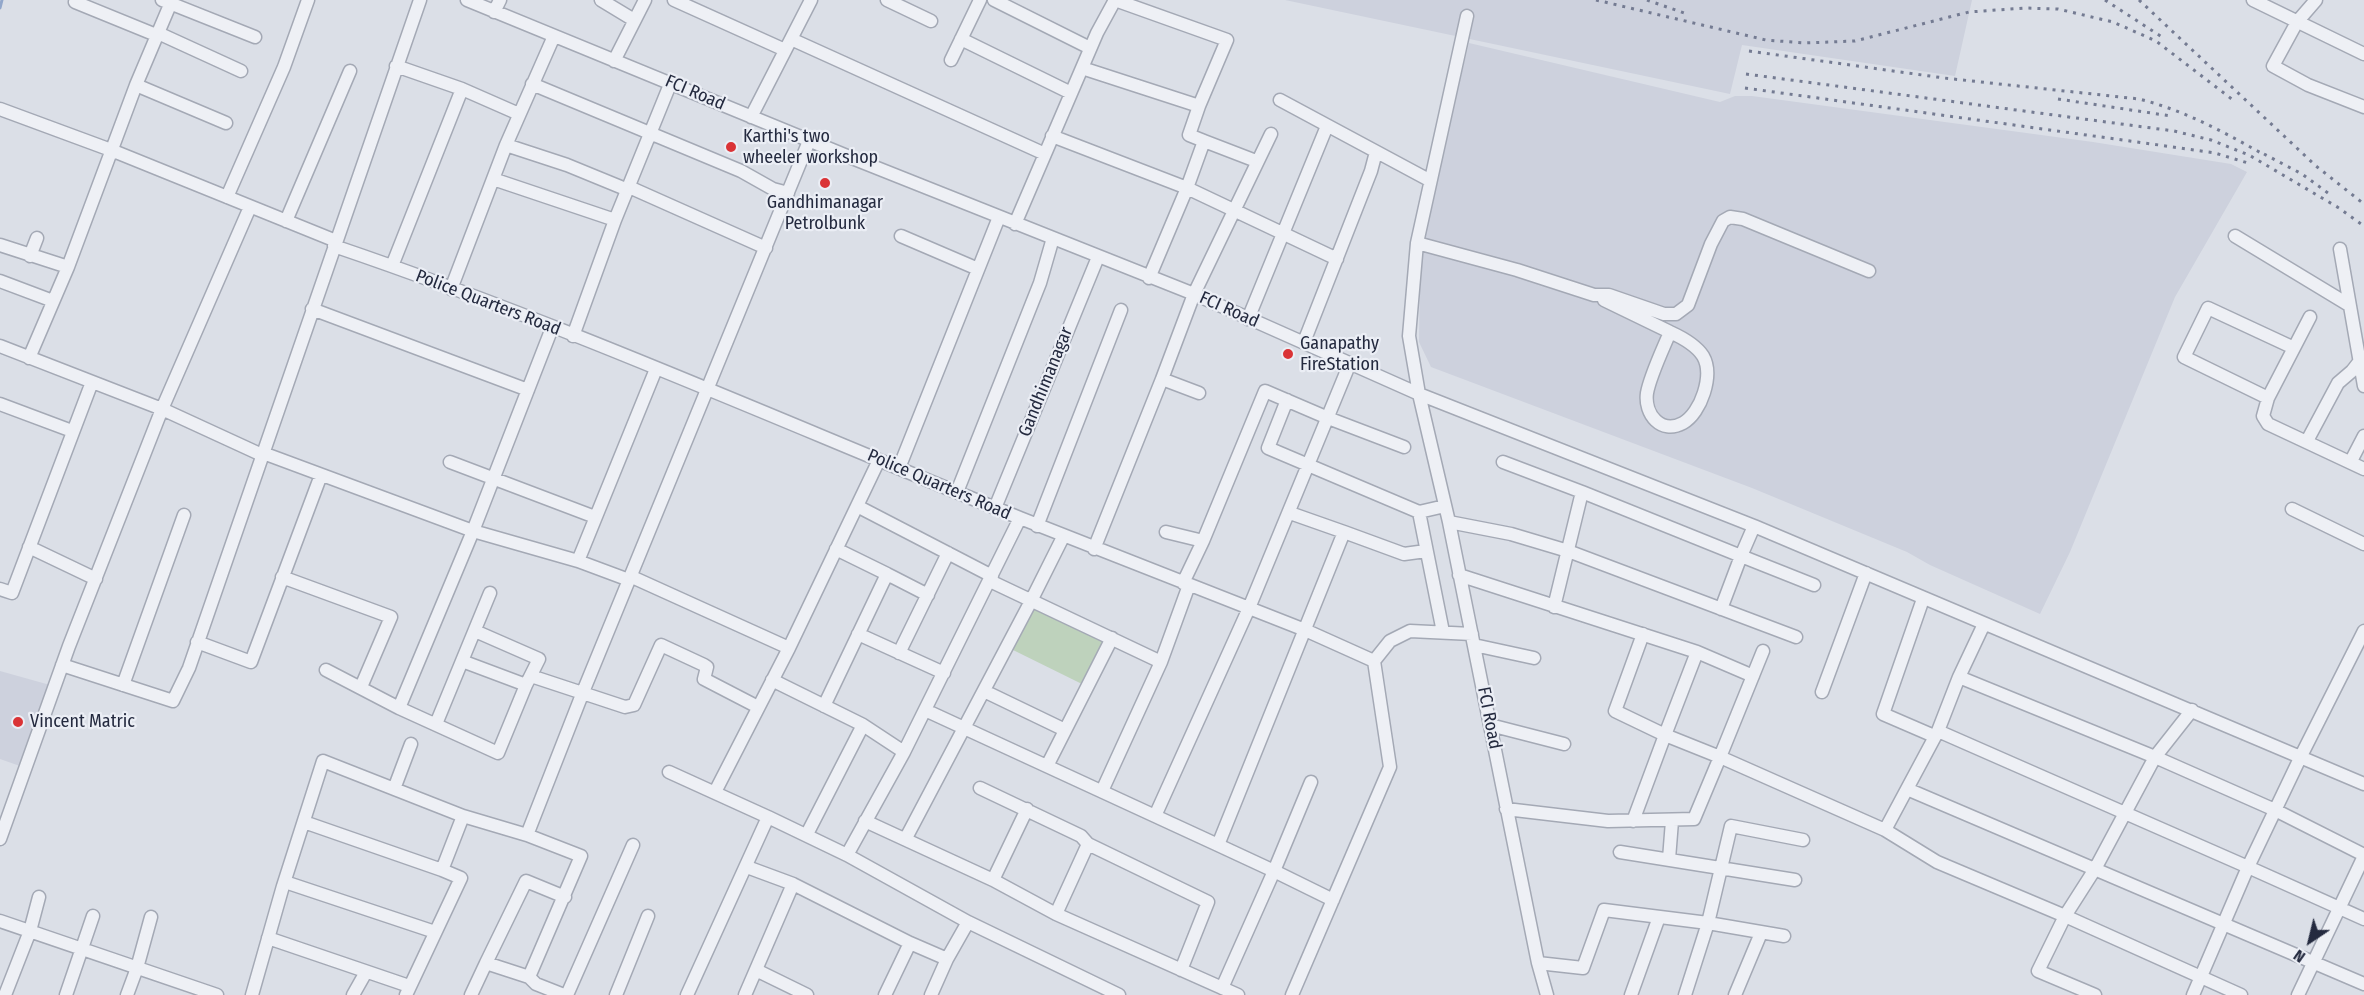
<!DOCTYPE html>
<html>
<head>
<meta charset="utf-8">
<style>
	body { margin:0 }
	#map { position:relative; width:2364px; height:995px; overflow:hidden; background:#dbdfe7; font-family:"Fira Sans Condensed",sans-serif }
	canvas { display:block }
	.north { position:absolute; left:2280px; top:911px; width:60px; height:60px; -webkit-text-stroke:4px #ebeef5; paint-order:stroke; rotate:215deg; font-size:16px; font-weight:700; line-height:24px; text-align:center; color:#242a3f }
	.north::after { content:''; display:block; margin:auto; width:21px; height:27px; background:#242a3f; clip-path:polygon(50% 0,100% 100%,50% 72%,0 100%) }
</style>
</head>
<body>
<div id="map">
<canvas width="2364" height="995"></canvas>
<div class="north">N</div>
</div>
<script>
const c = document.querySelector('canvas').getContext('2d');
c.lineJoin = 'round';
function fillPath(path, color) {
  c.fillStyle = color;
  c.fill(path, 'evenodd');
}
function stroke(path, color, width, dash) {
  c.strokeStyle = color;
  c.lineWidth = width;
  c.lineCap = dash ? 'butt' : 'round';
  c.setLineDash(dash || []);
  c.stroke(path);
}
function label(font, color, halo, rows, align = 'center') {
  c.font = font + ' "Fira Sans Condensed",sans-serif';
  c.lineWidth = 4.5;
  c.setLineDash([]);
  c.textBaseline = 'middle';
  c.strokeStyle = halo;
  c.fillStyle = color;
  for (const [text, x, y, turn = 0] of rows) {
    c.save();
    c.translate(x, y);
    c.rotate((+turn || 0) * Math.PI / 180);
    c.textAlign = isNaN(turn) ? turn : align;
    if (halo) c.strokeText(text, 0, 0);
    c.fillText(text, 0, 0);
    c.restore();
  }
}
fillPath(new Path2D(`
	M1285,0H1972L1955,76L1742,45L1730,94Z
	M1469,43L1720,102L1735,96H1752L2093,142L2231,164L2247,172L2175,297L2070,552L2040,614L1930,565L1907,552L1752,488L1431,367L1419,342L1420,263L1437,173Z
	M0,671L50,685L20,766L0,759Z`), '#cdd1dd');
fillPath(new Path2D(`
	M1032,604L1108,640L1084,685L1009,648Z`), '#bed2bc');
stroke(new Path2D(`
	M0,8L2,0`), '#92a7cb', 3);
const minor = new Path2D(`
	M162,0L255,37
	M467,0L852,158L1194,294L1419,394L1449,522L1538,963L1547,995
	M601,0L634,20
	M674,0L785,50
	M887,0L931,21
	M994,0L1090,48
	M2253,0L2364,54
	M2316,0L2297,22L2273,66L2308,85L2364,107
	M75,2L156,35
	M494,12L500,0
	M1467,16L1417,243L1409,336L1419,394L1754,526L2364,784
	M158,33L241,71
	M554,36L506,145L567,165L628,190
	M791,39L1045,154
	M961,39L1071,93
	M951,60L980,0
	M614,61L645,0
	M396,66L462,89L519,114
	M1082,68L1199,106L1227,40L1115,0
	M532,84L741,171L773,189L788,193
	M136,85L226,123
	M1280,100L1429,180
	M1199,106L1189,135L1204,141
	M0,109L111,150L336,241
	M751,117L811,0
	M1052,136L1187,188L1337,259
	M493,179L615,220
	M629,187L766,248
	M227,197L284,67L308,0
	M286,221L350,71
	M1015,224L1097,33L1115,0
	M901,236L978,269
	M2235,236L2349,305
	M1417,243L1517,270L1594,295H1609L1664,314H1676L1688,305L1711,244L1723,221L1730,217L1743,219L1869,271
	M0,245L68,267
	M334,246C567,325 792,426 1020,518L904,752L847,855L968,922L947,959L931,995
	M2340,249L2364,386
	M30,256L37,238
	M392,266L462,89
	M1149,278L1187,188L1204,141L1256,161
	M0,281L53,301
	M451,289L506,145
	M1604,300L1670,332C1681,337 1696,345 1703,356C1714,375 1701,413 1683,423C1661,435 1644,414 1647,393C1650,376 1663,349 1670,332
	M312,309L528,390
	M2310,317L2268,398L2263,416L2268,424L2364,469
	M1248,319L1327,126
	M573,336L615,220L671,82
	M1304,342L1371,171L1376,152
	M0,346L162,409L262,455
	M29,358L68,267L136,85L172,0
	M1199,393L1162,379L1194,294L1271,134
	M2268,398L2184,357L2208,308L2294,348
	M1287,400L1268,448L1419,512L1443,632
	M0,404L72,431
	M2307,441L2338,383L2352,371L2359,362
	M263,453L473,531L578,561L629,580
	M2351,461L2364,436
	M450,462L595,517
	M1503,462L1582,492L1554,607
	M899,468L999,217
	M957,492L1040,283L1053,238
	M1582,492L1741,556L1721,609
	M857,506L992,576
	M995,508L1098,257
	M2292,509L2364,544
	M1419,512L1445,506
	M1020,518L1305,630L1374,661L1390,767L1292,995
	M1449,522L1511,534L1568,551L1796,637
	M1037,526L1121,310
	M1754,526L1741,556L1814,585
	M1166,532L1203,541L1265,391L1328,418L1404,447
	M1344,532L1404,554L1426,551
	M29,547L96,579
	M1094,549L1162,379
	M578,561L656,369
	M887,574L928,595
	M1459,575L1697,652L1753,676
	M282,577L391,617L361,687
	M632,577L789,648L879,460
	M990,581L1161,662
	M1183,583L1203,541
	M0,589L12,593L92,382
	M1923,599L1883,714L1934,736
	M858,634L944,673
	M1643,634L1615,711L1665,735L1697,652
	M197,642L251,662L321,475
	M1474,645L1534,658
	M899,653L948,553
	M462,661L526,685L539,659L475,631
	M1374,661L1390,641L1410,631L1472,634
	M62,665L173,701L189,668L420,0
	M326,670L399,708L498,753L526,685
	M531,676L625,707L634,705L661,645L704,665L707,667L704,679L758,707
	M1959,677L1984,624
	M772,680L863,725L807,834
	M123,685L184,515
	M984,691L1065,730
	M1822,692L1866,573
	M824,706L887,574L836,549
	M399,708L473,531L552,328
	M925,710L1218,845L1344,532L1290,513
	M436,724L490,593
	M863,725L904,752
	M1490,725L1564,744
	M1938,731L1959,677L2155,757L2275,810L2364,855
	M1047,766L1112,638
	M669,772L768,817
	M1311,782L1274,871L1333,900
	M980,788L1081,836L1088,844L1208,902L1181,970
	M394,789L411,744
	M1907,789L2364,984
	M1102,791L1161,662L1189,585
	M715,792L789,648
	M1506,809L1608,821L1694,819L1720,757L1885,830L1938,731L2248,867L2301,756L2364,631
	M1155,816L1249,608L1350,363
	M865,821L993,880L1056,914L1238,995
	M1633,821L1665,735L1720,757L1763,651
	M304,822L442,870
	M1885,830L1937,862L2065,916L2241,995
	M906,838L1031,601L1063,537
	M0,839L69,646L162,409L250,207
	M1218,845L1274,871L1222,988
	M1620,852L1795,880
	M1669,859L1672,821
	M747,867L793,884
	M993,880L1027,809
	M285,882L435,932
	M1056,914L1088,844
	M0,921L217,995
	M968,922L1119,995
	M268,938L409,986
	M486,963L526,881L565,897
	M1538,963L1583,968L1604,910L1708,923L1784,936
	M756,970L807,995
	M529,977L536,984L564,995
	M5,995L30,931L39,897
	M66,995L93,916
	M127,995L137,968L151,917
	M252,995L283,886L323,761L463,816
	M353,995L366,972
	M406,995L461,878L442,870L463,816L527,835L583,692L809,141
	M471,995L486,963L529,977L581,856L527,835
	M567,995L633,845
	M616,995L648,916
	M687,995L768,817L847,855
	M745,995L793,884L910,943L947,959
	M885,995L910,943
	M1631,995L1659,917
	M1685,995L1708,923L1731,826L1803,840
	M1735,995L1761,933
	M2095,995L2038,971L2065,916L2095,869L2155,757L2192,710
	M2193,995L2248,867L2364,919
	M2298,995L2364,856`);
stroke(minor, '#a4a9b5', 15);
stroke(minor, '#eef0f5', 12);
stroke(new Path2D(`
	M1596,0L1766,40L1804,43L1855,41L1969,12L2025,8L2058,9L2113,22L2156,41L2233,100
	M1647,0L1684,13
	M2105,0L2162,37
	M2139,0L2316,166L2364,204
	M1749,51L1944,78L2139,99C2183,110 2222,131 2261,153
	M1746,74L2174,131L2211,140L2249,155L2339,208L2364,226
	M1745,88L2159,145L2215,153L2248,163
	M2058,99L2171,116
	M2264,154L2302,174L2328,193`), '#747b92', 3, [3, 6]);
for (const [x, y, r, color] of [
	[731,147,6,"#da3336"],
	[825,183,6,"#da3336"],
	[1288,354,6,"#da3336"],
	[18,722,6,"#da3336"]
]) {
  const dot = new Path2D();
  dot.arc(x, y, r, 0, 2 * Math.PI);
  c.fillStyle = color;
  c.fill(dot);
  stroke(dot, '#ebeef5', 2);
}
label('18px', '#242a3f', '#ebeef5', [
	["FCI Road",695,93,23],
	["Police Quarters Road",488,303,21],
	["FCI Road",1229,310,24],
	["Gandhimanagar",1046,382,-68],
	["Police Quarters Road",939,485,23],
	["FCI Road",1489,718,79]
]);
label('18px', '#242a3f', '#ebeef5', [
	["Karthi's two",743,137],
	["wheeler workshop",743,158],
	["Gandhimanagar",825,203,"center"],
	["Petrolbunk",825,224,"center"],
	["Ganapathy",1300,344],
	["FireStation",1300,365],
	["Vincent Matric",30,722]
], 'left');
</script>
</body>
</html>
